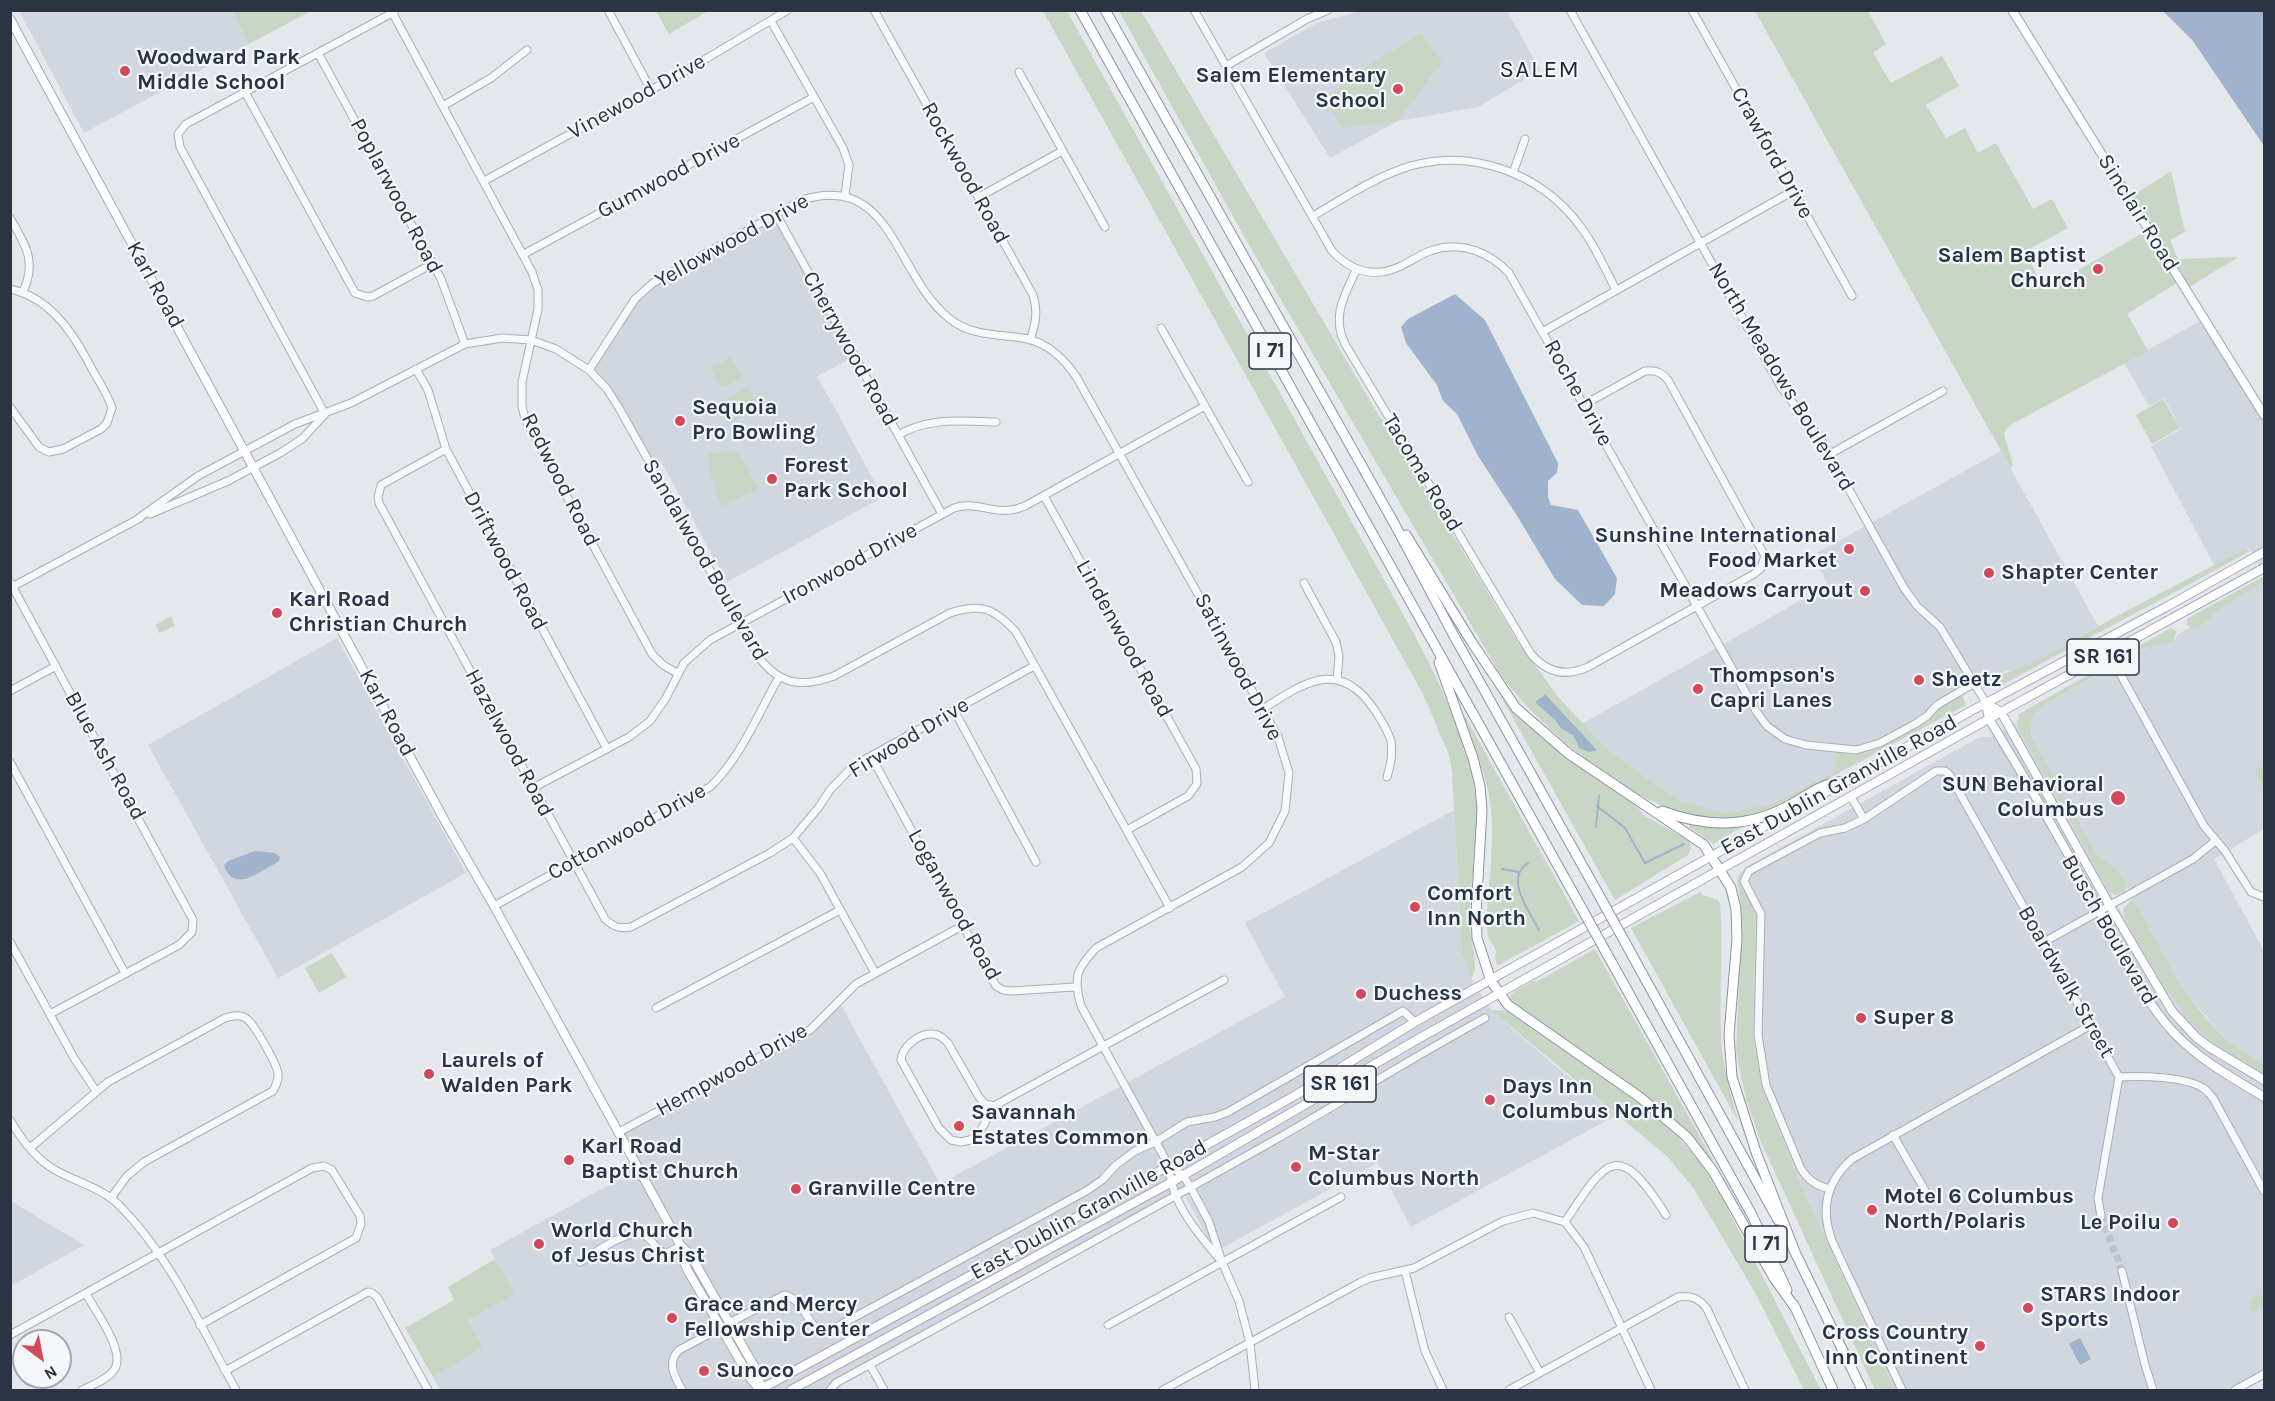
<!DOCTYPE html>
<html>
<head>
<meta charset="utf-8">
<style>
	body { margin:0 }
	#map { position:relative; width:2275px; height:1401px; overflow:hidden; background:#e4e7ec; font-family:Karla,sans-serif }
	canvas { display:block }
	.frame { position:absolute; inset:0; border:12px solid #2b3445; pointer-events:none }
	.north { position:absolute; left:12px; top:1329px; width:60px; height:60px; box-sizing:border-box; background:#f4f6f9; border:2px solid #a4a8b1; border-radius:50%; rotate:148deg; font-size:16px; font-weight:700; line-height:24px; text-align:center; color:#2b3445 }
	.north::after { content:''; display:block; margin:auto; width:21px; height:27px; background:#d1495b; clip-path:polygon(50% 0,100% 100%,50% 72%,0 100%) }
</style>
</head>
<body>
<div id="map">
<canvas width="2275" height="1401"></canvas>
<div class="frame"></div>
<div class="north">N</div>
</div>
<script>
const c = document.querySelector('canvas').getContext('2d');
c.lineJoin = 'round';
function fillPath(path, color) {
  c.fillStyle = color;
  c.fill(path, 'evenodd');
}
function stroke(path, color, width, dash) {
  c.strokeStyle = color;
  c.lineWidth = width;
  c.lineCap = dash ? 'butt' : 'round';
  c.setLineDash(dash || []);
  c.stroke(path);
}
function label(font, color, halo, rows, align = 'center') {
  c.font = font + ' Karla,sans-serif';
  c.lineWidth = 4.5;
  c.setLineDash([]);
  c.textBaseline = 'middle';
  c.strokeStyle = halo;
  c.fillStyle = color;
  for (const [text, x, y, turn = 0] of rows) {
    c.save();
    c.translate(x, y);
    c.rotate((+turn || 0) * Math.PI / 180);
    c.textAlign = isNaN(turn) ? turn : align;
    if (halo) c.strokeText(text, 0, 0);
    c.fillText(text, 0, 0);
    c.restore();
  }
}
fillPath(new Path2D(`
	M19,11H232L249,44L84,133Z
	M1361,11H1507L1540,70L1478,107L1398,121L1330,158L1264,53L1317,23Z
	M775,214L854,357L817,376L883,497L727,582L661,462L651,466L617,402L589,371L641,290Z
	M2204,319L2264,417V575L2248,547L2214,565L2151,446L2181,429L2164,398L2149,406L2124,363Z
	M2001,451L2098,626L2034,662L2021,668L2006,671L1975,687L1939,708L1924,722L1872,751L1864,753L1837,752L1835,772L1769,805L1751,809L1725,813L1681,801L1611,753L1582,724L1828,585L1813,555Z
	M2264,582V764L2254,771L2264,789V829L2214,859L2264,951V1064L2225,1039L2182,988L2127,888V883L2119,872L2096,853L2033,739L2030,726L2031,718L2039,708L2142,650L2176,638L2177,635L2190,627L2194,629L2204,624L2220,608Z
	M337,638L466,873L278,978L148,745Z
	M2016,723L2125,919L2173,999L2207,1038L2264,1074V1374L2235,1390H1894L1799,1180L1762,1088L1753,1035L1756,919L1737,878L1739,874L1746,867L1976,739L1981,737H1991Z
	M1454,810L1462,955L1471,978L1491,1010L1552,1063L1617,1115L1411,1227L1377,1163L1215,1252L1182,1190L837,1383L842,1390H440L433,1377L483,1348L468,1320L514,1294L490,1250L638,1169L619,1132L810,1030L838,1000L940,1184L1285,997L1245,923Z
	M10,1199L14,1203L84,1245L11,1286Z`), '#d2d6de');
fillPath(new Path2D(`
	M232,11H311L249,44Z
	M656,11H708L669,34Z
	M1043,11H1067L1392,594C1426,655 1473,740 1477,810C1478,847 1470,884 1469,920C1469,934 1481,971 1471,978L1462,955L1452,772L1449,755L1423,694Z
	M1119,11H1141L1379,416L1384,421L1516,639L1559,698L1611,753L1681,801L1725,813L1769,805L1835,772L1836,752L1864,753L1872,751L1924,722L1939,708L1962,695L1966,705L1775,807C1754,815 1735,821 1712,819C1640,814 1541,730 1500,674L1249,245Z
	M1755,11H1868L1886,44L1873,53L1891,83L1942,56L1959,86L1926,105L1946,138L1965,128L1978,153L1996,143L2033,209L2052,199L2068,228L2024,252L2045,289L2143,233L2149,222L2134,195L2171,171L2185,232L2170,240L2178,259L2238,257L2191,286L2177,283L2127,314L2148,351L2010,425L2005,430L2004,435L2013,465L2010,467Z
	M1421,33L1442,62L1398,121L1342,128L1326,99L1351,76Z
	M731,357L742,377L722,388L710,368Z
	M748,387L759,408L728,425L717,404Z
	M2163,399L2180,428L2152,444L2136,415Z
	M733,451L740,454L758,489L721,506L710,472L708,454Z
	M2246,548L2250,551C2168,597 2085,639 2002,685L2001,682L1990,679C2005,672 2019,669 2034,662C2104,622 2175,586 2246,548Z
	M2264,576V582L2220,608L2204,624L2194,629L2187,625V619Z
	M171,616L175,626L159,633L156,625Z
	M2171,628L2177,632L2173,641L2142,649L2039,708C2030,717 2029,727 2033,739L2096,853L2119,872L2127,883L2125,892L2115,895L2109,891L2018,727L2016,720H2019V716L2017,715Z
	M1495,686L1532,728L1569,760L1634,803L1645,816L1690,841L1691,849L1688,855L1615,900Z
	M1462,711L1579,921L1497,966L1495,958L1496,951L1488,936L1486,923C1489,880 1496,837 1489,794C1483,766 1471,739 1460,712Z
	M2264,764V789L2254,771Z
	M1690,825L1722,828L1742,826V827L1713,844L1689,827Z
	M1737,878L1754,910L1756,919L1753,1035L1762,1088L1799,1180L1894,1390H1875L1760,1140L1746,1099L1736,1052L1742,915Z
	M1700,892L1703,895L1718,900L1720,903C1724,952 1718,1001 1722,1051C1725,1075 1732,1099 1739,1123L1631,928Z
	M2131,900H2134L2182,988L2205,1017L2225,1039L2264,1064V1074L2223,1050L2207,1038L2189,1020L2164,986L2125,919L2123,909Z
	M1595,949L1713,1160L1710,1162L1655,1104L1514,1004L1510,998L1511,994L1531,982L1538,981Z
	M332,953L346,977L319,993L305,968Z
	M1491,1010L1508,1011L1639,1103L1669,1127L1700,1162L1721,1196L1821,1390H1804L1757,1296L1694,1189L1668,1157Z
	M495,1259L515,1294L468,1320L483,1348L433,1377L405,1328L454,1300L448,1287Z
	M2260,1294L2264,1304L2258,1307L2257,1312L2249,1310L2252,1298Z`), '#c9d6c5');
fillPath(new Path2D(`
	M2163,11H2264V146L2193,41Z
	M1455,294L1485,320L1558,463L1557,473L1548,481V497L1551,505L1578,510L1617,578L1615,594L1604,606L1582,605L1555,579L1516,514L1478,456L1457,414L1443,401L1437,385L1406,343L1401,327L1408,319Z
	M1546,694V695L1597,750L1589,752L1579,748L1574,736L1561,728L1556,721L1535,702Z
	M255,851L275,853L280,857L279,861C263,870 233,895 224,865L228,861Z
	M2080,1338L2091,1359L2080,1365L2069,1344Z`), '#9fb4cc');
stroke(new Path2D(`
	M1597,806L1625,828L1645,863L1684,844
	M1596,827L1599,796
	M1528,863C1504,878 1529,911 1539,930
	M1502,869L1519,872`), '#9fb4cc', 2);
stroke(new Path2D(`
	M2101,1216L2122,1271`), '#bfc3cb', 7, [7, 3.5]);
const minor = new Path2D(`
	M391,10L532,272L538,290V309L522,382V406L525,419L652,654L663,665L677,673
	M608,10L651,90
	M874,10L1033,295C1038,312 1036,323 1030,340
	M1194,10L1332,251C1352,272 1376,279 1403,265C1413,260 1422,253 1433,250C1462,241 1489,252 1509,273L1756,711L1767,726L1785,739L1806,745L1856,750L1880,743L1915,724L1927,716L1937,705L1973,684
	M1570,10L1781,387L1822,441L1904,588L1917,606L1940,627L1986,703
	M1692,10L1852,296
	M771,21L843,148L849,165L845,195
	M318,53L441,279L465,344
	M1226,66L1307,19L1328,10
	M1019,72L1105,227
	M245,92L355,293L367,297L373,296L432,264
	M443,106L491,78L527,50
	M1513,173L1525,139
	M484,181L689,69L788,10
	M979,197L1062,151
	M776,214L942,514
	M1313,216C1344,198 1375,177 1410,166C1473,148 1542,174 1580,226C1595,245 1605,269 1616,290
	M10,218C26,246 37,261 23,292
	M524,254L814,97
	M1356,270C1345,295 1331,316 1345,344L1531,654C1547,673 1566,677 1588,667L1754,574L1761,568L1765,556L1668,380C1661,372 1656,370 1645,371L1585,404
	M10,289C52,298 75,336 93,371C100,383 108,395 112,408L107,423L101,429L63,449L49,452L39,447L10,407
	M1161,328L1248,482
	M1544,331L1793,191
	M416,369L428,390L446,449L607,749
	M589,370L635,299L653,283L802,200C893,171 895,277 950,319C972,337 1002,334 1028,339C1049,344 1066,361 1077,378L1278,737L1289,773L1285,811L1269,843L1242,867L1096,948C1076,970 1073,977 1081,1006L1169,1166C1171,1203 1198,1234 1222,1262
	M325,414L180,147L178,134L186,124L394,12
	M898,435C929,417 962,421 996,422
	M446,449L381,485L378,497L379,503L605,919C614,927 619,929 631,927L770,853L793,838L819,807L830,790L853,766L1034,666
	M1830,454L1943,391
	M1044,496L1196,769L1197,784L1188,796L1127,830
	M150,514L228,481L282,452L303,438L325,414
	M136,520L198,476L295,424L351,403L465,344L502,338L531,340L556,349L589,370L607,389L619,408L758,656C779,685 802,688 834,676L950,613C981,603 994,608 1016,632L1170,908
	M10,582L193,920L192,932L179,945L50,1014
	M1304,583L1336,642L1339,656L1337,680
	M10,588L140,518
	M2117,668L2204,826L2225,851L2251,892L2264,897
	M10,691L56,666
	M1263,709C1280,698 1300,684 1320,680C1350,675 1368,698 1381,720C1385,727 1389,734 1391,741C1393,754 1391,765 1387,777
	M954,710L1036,862
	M871,756L996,986L1003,990L1012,991L1075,987
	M10,762L125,973
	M533,788L629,737L650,721L666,698L684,663L710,640L954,508C974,501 991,513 1011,510C1016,510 1021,507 1025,506L1205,406
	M1851,797L1864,819
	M793,838L820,873L875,973
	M494,906L710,787C741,757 758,714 779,677
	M10,942L74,1058L96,1091
	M2044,942L2193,859L2215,841
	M656,1008L840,910
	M2119,1077C2141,1076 2184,1076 2203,1088C2207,1090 2210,1095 2213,1098L2264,1191
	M989,1106L985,1123L979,1133L970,1140L961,1142L951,1140L939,1128L901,1060C902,1047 918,1034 931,1034C939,1034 943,1038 948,1043L979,1097L985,1104L994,1106L1224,980
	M10,1120C21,1139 36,1159 55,1170C76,1182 102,1188 119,1205C171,1257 201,1328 236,1390
	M619,1132L810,1030L856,984L962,926
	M1893,1135L1930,1199
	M30,1148L108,1082L225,1018C233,1016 240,1014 247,1019C255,1025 276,1063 278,1073C279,1080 276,1085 273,1091L144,1162L127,1176L111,1198
	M1169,1166L1183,1175L1191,1188L1209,1222L1222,1262L1239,1301L1250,1343L1255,1390
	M1829,1189C1816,1185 1809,1181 1801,1169L1766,1085L1758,1035L1761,914L1744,881L1749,871L1820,833L1845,828L1864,819L1936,771H1945L1949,774L2119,1077L2098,1198L2101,1216
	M1565,1222L1584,1247L1651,1390
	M1565,1222C1607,1158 1618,1139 1666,1215
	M580,1262C595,1253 627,1228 644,1235C653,1239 655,1250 665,1254L681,1246
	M1405,1271L1425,1351L1443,1390
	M2122,1271L2145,1365L2153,1390
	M1509,1317L1540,1373
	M729,1323L784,1295C810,1301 806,1337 831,1330L1088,1190L1102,1180L1116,1165L1135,1151L1155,1142L1187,1122L1215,1117L1228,1112L1403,1011L1415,1022
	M1108,1325L1341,1197
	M10,1335L312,1168L324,1166L332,1170L360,1216L361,1224L356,1238L200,1325
	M870,1365L884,1390
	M225,1371L368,1292L372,1293L377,1297L428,1390
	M82,1390C92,1385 107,1380 114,1370C127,1353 95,1310 86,1294
	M682,1390C675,1377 666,1363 679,1350L721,1328
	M830,1390L836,1383C982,1303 1128,1223 1273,1141C1344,1101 1413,1057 1485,1018
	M1163,1390L1359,1283L1370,1278L1414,1268L1503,1221L1533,1213L1565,1222
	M1509,1390L1678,1297C1691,1295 1699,1298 1707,1309L1745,1390
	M1902,1390L1832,1241C1820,1209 1826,1182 1852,1159L2091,1025
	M2235,1390L2264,1374`);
const major = new Path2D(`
	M2012,10L2264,415
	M10,19L446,823L494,906L681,1246L690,1254L758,1373L761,1390
	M1986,703L1989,719C2028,782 2065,848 2101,914C2123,955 2142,999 2175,1034C2201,1061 2233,1078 2264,1097
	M1986,703L2001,712L2110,906L2172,1011L2196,1037L2209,1047L2264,1080
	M681,1246L683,1260L688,1271L750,1378L760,1390
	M759,1390L1034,1241L1296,1095L1415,1022L1971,711L2168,606L2264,552
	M791,1390L1170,1183L1418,1039L2001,712L2264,568`);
const highway = new Path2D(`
	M1080,10L1581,907
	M1105,10L1394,523L1454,636L1600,897
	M1406,535L1471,641L1516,708L1569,754L1704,845L1731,888L1736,909L1737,939L1729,1035L1732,1077L1756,1152L1795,1252
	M1439,662L1473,758L1480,786L1482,810L1476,913L1477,938L1491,981L1508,1005L1641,1098L1687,1137L1713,1171L1774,1278L1796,1309
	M1662,811C1708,828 1749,828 1792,804C1810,793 1825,782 1846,781
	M1626,944L1778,1220
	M1607,954L1752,1215L1787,1290
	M1793,1248L1862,1390
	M1794,1305L1833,1390`);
stroke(minor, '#a9aeb7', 9);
stroke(major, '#a3abb8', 10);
stroke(highway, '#8b94a3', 11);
stroke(minor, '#f7f8fa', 7);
stroke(major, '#fff', 8);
stroke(highway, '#fff', 9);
const highwayBridge = new Path2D(`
	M1600,897L1626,944
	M1581,907L1607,954`);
stroke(highwayBridge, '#8b94a3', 11, []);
stroke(highwayBridge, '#fff', 9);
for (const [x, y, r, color] of [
	[125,71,6,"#d1495b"],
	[1398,89,6,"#d1495b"],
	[2098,269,6,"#d1495b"],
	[680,421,6,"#d1495b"],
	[772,479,6,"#d1495b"],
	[1849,549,6,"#d1495b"],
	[1989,573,6,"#d1495b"],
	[1865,591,6,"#d1495b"],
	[277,613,6,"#d1495b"],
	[1919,680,6,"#d1495b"],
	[1698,689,6,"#d1495b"],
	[2118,798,8,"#d1495b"],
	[1415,907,6,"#d1495b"],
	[1361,994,6,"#d1495b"],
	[1861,1018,6,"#d1495b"],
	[429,1074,6,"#d1495b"],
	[1490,1100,6,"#d1495b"],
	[959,1126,6,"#d1495b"],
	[569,1160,6,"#d1495b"],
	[1296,1167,6,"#d1495b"],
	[796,1189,6,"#d1495b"],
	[1872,1210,6,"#d1495b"],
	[2173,1223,6,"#d1495b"],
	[539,1244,6,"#d1495b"],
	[2028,1308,6,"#d1495b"],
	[672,1318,6,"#d1495b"],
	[1980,1346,6,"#d1495b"],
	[704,1371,6,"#d1495b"]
]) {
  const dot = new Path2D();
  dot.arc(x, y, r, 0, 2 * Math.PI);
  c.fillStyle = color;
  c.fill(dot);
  stroke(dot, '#f4f6f9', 2);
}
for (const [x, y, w] of [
	[1270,351,42],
	[2103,657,72],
	[1340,1084,72],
	[1766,1244,42]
]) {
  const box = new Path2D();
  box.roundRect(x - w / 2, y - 18, w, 36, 4.5);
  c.fillStyle = '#f4f6f9';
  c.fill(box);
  stroke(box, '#2b3445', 1.5);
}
label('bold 21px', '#2b3445', null, [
	["I 71",1270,351],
	["SR 161",2103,657],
	["SR 161",1340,1084],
	["I 71",1766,1244]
]);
label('bold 22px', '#2b3445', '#f4f6f9', [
	["Woodward Park",137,58],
	["Middle School",137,83],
	["Salem Elementary",1386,76,"right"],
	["School",1386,101,"right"],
	["Salem Baptist",2086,256,"right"],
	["Church",2086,281,"right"],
	["Sequoia",692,408],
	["Pro Bowling",692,433],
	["Forest",784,466],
	["Park School",784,491],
	["Sunshine International",1837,536,"right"],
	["Food Market",1837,561,"right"],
	["Shapter Center",2001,573],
	["Meadows Carryout",1853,591,"right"],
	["Karl Road",289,600],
	["Christian Church",289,625],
	["Thompson's",1710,676],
	["Capri Lanes",1710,701],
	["Sheetz",1931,680],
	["SUN Behavioral",2104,785,"right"],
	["Columbus",2104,810,"right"],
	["Comfort",1427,894],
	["Inn North",1427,919],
	["Duchess",1373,994],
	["Super 8",1873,1018],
	["Laurels of",441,1061],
	["Walden Park",441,1086],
	["Days Inn",1502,1087],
	["Columbus North",1502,1112],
	["Savannah",971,1113],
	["Estates Common",971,1138],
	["Karl Road",581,1147],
	["Baptist Church",581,1172],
	["M-Star",1308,1154],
	["Columbus North",1308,1179],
	["Granville Centre",808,1189],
	["Motel 6 Columbus",1884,1197],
	["North/Polaris",1884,1222],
	["Le Poilu",2161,1223,"right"],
	["World Church",551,1231],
	["of Jesus Christ",551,1256],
	["STARS Indoor",2040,1295],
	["Sports",2040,1320],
	["Grace and Mercy",684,1305],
	["Fellowship Center",684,1330],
	["Cross Country",1968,1333,"right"],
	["Inn Continent",1968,1358,"right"],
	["Sunoco",716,1371]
], 'left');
label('22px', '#2b3445', '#f4f6f9', [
	["Vinewood Drive",637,97,-29],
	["Crawford Drive",1772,153,61],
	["Rockwood Road",965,173,61],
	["Gumwood Drive",669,176,-28],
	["Poplarwood Road",396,196,62],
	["Sinclair Road",2138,213,58],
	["Yellowwood Drive",732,241,-29],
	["Karl Road",155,285,61],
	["Cherrywood Road",850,349,61],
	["North Meadows Boulevard",1781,377,59],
	["Roche Drive",1578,393,61],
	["Tacoma Road",1422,473,59],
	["Redwood Road",560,480,63],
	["Sandalwood Boulevard",705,560,60],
	["Driftwood Road",505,561,62],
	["Ironwood Drive",850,564,-28],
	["Lindenwood Road",1124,639,61],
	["Satinwood Drive",1238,667,62],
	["Karl Road",387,713,62],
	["Firwood Drive",909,738,-31],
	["Hazelwood Road",509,743,62],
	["Blue Ash Road",105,756,61],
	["East Dublin Granville Road",1839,785,-29],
	["Cottonwood Drive",627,832,-29],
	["Loganwood Road",954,905,61],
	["Busch Boulevard",2109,930,60],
	["Boardwalk Street",2066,982,60],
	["Hempwood Drive",732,1070,-29],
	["East Dublin Granville Road",1089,1210,-29]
]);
c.letterSpacing = '1.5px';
label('24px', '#1d2536', '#f4f6f9', [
	["SALEM",1540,70]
]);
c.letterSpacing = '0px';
</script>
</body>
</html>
